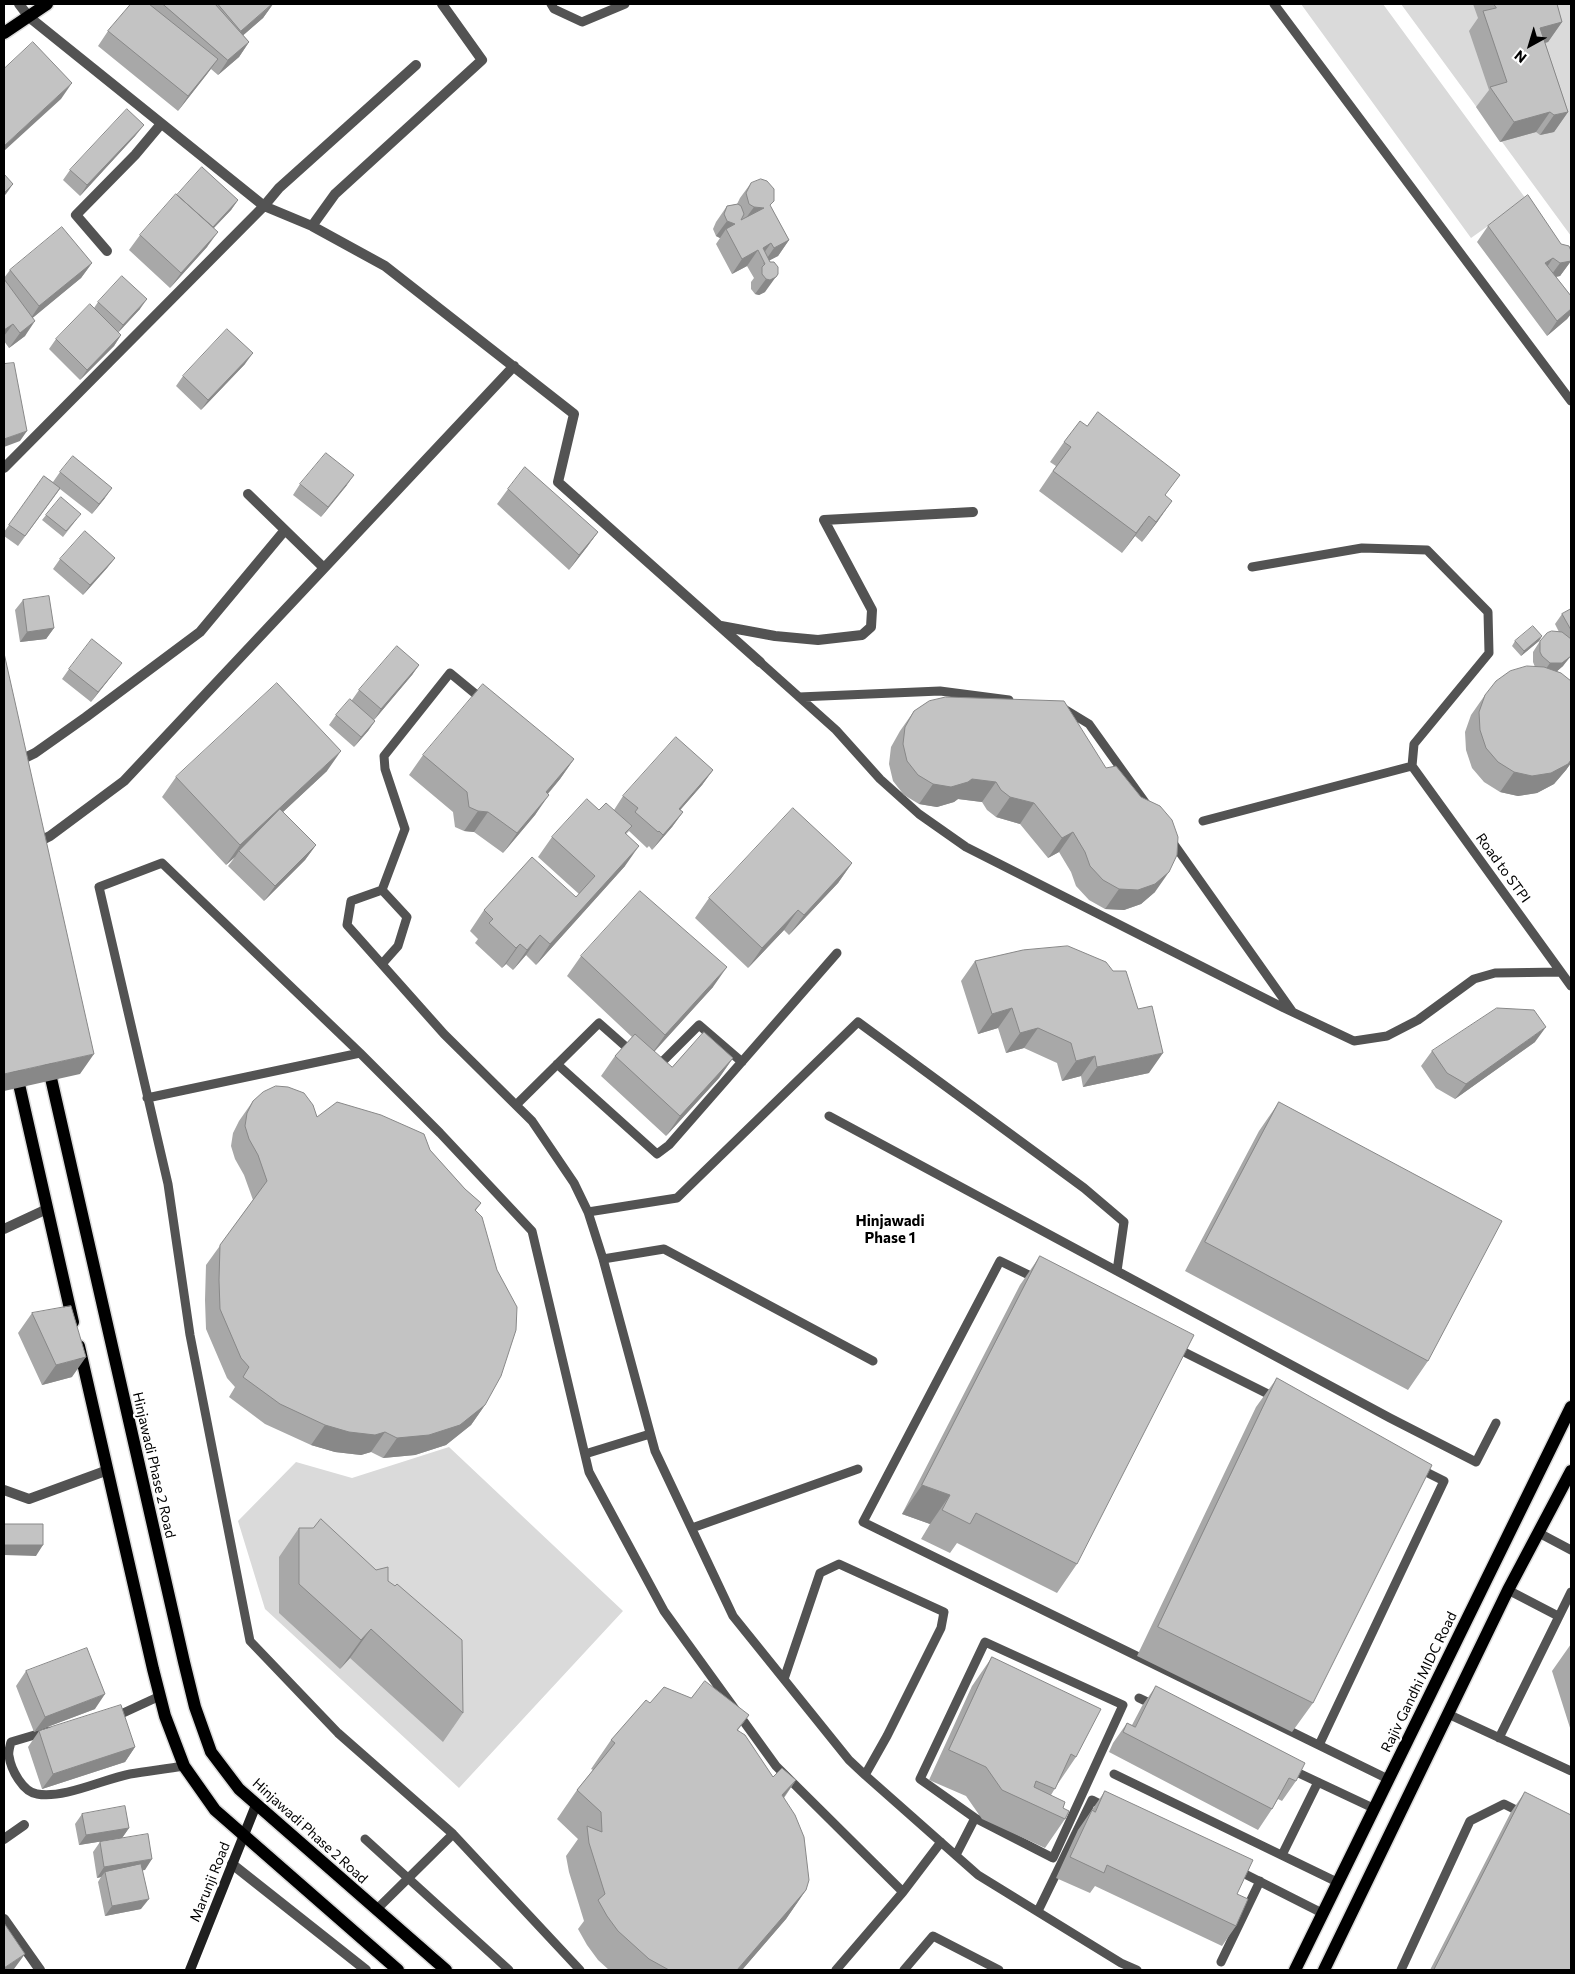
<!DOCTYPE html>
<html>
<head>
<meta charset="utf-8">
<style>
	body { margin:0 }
	#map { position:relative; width:1575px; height:1974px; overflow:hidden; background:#fff; font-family:Commissioner,sans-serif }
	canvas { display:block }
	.frame { position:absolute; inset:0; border:5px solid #000; pointer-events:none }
	.north { position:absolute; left:1505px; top:20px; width:50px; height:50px; -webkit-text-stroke:4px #fff; paint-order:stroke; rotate:219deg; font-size:14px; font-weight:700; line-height:20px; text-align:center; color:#000 }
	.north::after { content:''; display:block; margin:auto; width:18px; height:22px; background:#000; clip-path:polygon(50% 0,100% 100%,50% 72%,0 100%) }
</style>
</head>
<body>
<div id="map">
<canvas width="1575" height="1974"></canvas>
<div class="frame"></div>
<div class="north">N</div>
</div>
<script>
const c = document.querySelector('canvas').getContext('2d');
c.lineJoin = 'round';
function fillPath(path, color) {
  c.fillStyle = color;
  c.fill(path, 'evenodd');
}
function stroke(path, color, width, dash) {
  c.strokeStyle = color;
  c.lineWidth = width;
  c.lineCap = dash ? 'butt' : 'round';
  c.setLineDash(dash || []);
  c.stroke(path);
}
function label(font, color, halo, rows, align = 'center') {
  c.font = font + ' Commissioner,sans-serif';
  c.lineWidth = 4.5;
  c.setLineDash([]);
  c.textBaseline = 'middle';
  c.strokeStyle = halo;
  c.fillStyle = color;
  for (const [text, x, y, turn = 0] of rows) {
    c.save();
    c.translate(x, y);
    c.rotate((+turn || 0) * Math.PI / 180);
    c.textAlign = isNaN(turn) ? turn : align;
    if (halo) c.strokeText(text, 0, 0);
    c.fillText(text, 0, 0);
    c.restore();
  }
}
fillPath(new Path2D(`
	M1301,4H1383L1526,199L1471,238Z
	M1401,4H1571V236Z
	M449,1447L623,1611L459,1788L265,1609L238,1521L296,1462L352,1478Z`), '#dadada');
const primary = new Path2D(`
	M4,33L47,4
	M48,1065L184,1662L195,1707L211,1752L239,1789L446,1970
	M16,1071L73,1322
	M79,1346L153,1669L165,1716L184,1766L215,1810L398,1970
	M1295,1970L1571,1407
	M1324,1970L1508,1590L1571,1471`);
stroke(primary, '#dbdbdb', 15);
stroke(new Path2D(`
	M551,4L554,9L582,22L625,4
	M1274,4L1571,401
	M1252,567L1362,548L1427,550L1488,612L1489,653L1414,744L1412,766
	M760,662L836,730L880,779L919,814L966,847L1284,1008L1354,1041L1387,1036L1418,1020L1474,979L1495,973L1561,972
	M799,697L940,691L1009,700
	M1061,707L1089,724L1147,805
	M1412,766L1571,986
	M1203,821L1412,766
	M1171,840L1292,1011
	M382,890L405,829L385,769L384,756L450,673L484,701
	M382,964L398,946L407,917L382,890L351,901L347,925L444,1034L532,1121L574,1183L588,1212L603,1259L655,1451L733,1616L849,1760L865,1775L978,1875L1121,1963L1137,1970
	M360,1053L440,1133L532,1231L589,1472L664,1611L776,1766L903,1892
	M557,1064L657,1154L669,1145L837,953
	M656,1068L699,1025L742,1062
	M147,1098L360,1053L162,863L99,887L168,1184L190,1335L250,1641L338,1733L453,1834
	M516,1105L599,1023L633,1053
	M829,1116L1390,1418L1476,1462L1496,1423
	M588,1212L677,1198L858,1022L1084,1188L1124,1222L1117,1271
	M603,1259L664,1249L873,1361
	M1037,1279L1000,1261L863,1522L1388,1779
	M1176,1348L1276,1398
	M585,1454L650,1434
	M692,1528L858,1469
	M1539,1533L1571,1550
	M1508,1590L1558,1616
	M784,1679L820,1573L839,1564L944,1612L941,1628L887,1736L865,1775
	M1139,1698L1156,1706
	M1448,1714L1571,1771
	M113,1715L121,1714L160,1696
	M48,1731L11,1742C10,1746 8,1752 9,1756C11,1770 23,1792 37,1794C64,1799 104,1779 130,1774C148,1771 166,1769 184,1766
	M1499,1738L1571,1592
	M1319,1745L1444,1481L1418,1468
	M1290,1769L1373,1808
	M1114,1774L1337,1882
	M365,1839L509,1970
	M956,1855L975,1818L920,1779L985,1642L1123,1705L1053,1858L975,1818
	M1282,1855L1318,1782
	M1237,1870L1322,1913
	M376,1910L453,1834L580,1970
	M1038,1911L1092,1800L1106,1807
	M1221,1962L1260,1881
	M836,1970L903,1892L941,1842
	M904,1970L933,1936L999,1970
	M1401,1970L1470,1821L1504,1804L1524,1814`), '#535353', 9);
stroke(new Path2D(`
	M19,4L29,17L264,206L312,226L385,266L574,414L558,482L760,662
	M312,226L335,194L482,60L442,4
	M107,251L76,215L135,155L161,124
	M4,468L264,206L279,188L416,65
	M248,494L324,568
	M721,626L775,636L818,640L862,635L871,627L872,610L824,520L973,512
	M4,768L35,753L86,717L200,632L285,530
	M34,844L50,836L124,781L514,366
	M4,1229L47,1209
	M4,1490L29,1499L108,1470
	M4,1839L24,1825
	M232,1864L366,1970
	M4,1919L40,1970`), '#535353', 10);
stroke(new Path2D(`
	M190,1970L256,1805`), '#202020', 10);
stroke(primary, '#000', 12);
fillPath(new Path2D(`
	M131,4H273L263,18L243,35L249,42L239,57L218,75L211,69L178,111L98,46L108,31Z
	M1473,4H1557L1562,22L1548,42L1545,43L1568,112L1554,132L1540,135L1536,132L1500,142L1476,107L1489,90L1469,31L1478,18Z
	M136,135L80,196L63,180L70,170Z
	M751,183L770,206L789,240L778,256L769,260L765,292L759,295L755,294L751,289V282L754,278L747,266L732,274L716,244L720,238L716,236L713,229L716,222L727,206L737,204L740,198Z
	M238,200L231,210L214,228L207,247L170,288L129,250L140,235Z
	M1488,226L1571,261L1560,276L1556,277L1571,296V314L1567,319L1547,336L1477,242Z
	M92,263L81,278L33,317L25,336L9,348L4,341V278L10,270Z
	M98,302L140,309L118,332L121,335L114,346L80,380L49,349L56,339L94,308Z
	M245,364L201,410L176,386L183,376Z
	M1064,442L1165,496L1158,521L1142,542L1135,536L1122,553L1039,491L1056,466L1050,462Z
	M60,472L105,498L92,514L60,489L18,546L4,536V532L44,476L53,482Z
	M300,484L347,485L321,517L293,495Z
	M508,489L598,532L587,547L569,570L497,504Z
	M46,515L77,519L63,537L42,520Z
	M115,558L107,568L83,595L53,569L60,559Z
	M23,600L54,628L46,639L20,642L15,610Z
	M1571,609V640L1563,666L1557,671L1571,681V763L1566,770L1554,784L1537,793L1518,796L1500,792L1484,782L1472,768L1466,750L1465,732L1471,715L1485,695L1535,667L1533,662V652L1540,641L1559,632L1555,624L1562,614Z
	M1542,636L1539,641L1521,656L1512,646L1515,641Z
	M419,665L412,675L374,720L375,721L368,731L354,747L329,725L336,715L352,700L359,690Z
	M69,669L114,673L91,702L62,679Z
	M914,711L1155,892L1141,904L1124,910L1105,909L1089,900L1076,886L1071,872L1059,852L1048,858L1020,824L996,817L987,810L982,802L958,799L954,802L937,807L919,804L904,795L893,781L889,764L891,747L900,731Z
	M423,755L574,759L560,779L548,794L535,815L503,853L474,832L464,831L455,827L453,812L409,775Z
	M713,770L702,785L680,810L683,812L672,827L652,850L649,846L647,848L629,831L626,834L625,866L536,965L526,955L513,970L506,964L502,968L475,943L478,939L470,931L484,910L576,897L579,894L538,857L552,837L599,810H614L623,796Z
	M327,771L283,812L316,845L305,860L264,901L228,866L235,857L226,865L162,797L176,777Z
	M852,863L838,883L789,935L784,930L748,968L695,918L709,898Z
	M581,956L713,987L654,1052L672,1067L733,1058L719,1078L666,1136L601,1076L615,1056L632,1037L567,976Z
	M975,961L1149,1073L1083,1087L1081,1076L1062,1081L1057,1063L1024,1048L1006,1053L998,1028L978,1034L961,981Z
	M1535,1042L1455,1099L1436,1088L1421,1066L1432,1051Z
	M253,1101L317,1117L430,1150L465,1189L481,1203L476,1210L485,1405L471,1425L446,1445L415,1455L383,1458L371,1452L361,1455L335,1452L311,1445L265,1424L229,1397L235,1387L227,1378L206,1329L205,1300L206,1265L253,1200L244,1175L235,1159L231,1146L233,1133L239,1121Z
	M1279,1102L1428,1361L1408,1390L1185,1271L1259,1131Z
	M1040,1256L1077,1564L1057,1593L957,1543L950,1553L921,1539L930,1524L902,1514L1020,1285Z
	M32,1313L72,1377L42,1385L18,1333Z
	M1277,1378L1313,1703L1292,1732L1137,1656L1256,1407Z
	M299,1528L388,1581L463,1713L443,1742L350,1658L340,1669L279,1613V1557Z
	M1571,1644V1731L1552,1671Z
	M992,1657L1076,1757L1057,1785L1051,1795L1065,1819L1045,1848L982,1819L966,1796L929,1780L972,1686Z
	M26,1671L95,1709L34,1732L16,1686Z
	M1156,1686L1296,1781L1282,1801L1278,1799L1272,1809L1258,1830L1109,1752L1113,1743L1127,1723L1132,1725L1142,1706Z
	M691,1698L749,1715L738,1730L773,1777L796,1780L784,1798L806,1890L786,1919L742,1970H609L598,1960L587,1945L578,1929L584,1921L569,1872L566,1856L578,1839L557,1819L577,1790L593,1770L591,1769L611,1740L650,1703Z
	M39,1731L135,1747L125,1762L42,1789L28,1747Z
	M1105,1791L1237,1894L1236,1926L1222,1946L1095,1886L1090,1893L1056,1878L1078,1830Z
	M1525,1792L1571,1970H1430L1511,1812Z
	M82,1814L129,1828L122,1838L79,1845L75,1824Z
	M100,1842L145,1870H142L141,1909L105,1916L98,1882L101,1877L97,1878L93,1852Z`), '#a8a8a8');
fillPath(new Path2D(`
	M273,4L263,18L231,46L241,31Z
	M1562,22L1548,42L1526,48L1540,28Z
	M249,42L239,57L218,75L228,60Z
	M218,59L207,74L178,111L188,96Z
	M72,83L61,99L4,151V146Z
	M1550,112L1536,132L1500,142L1514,122Z
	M1568,112L1554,132L1540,135L1554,115Z
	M144,125L136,135L80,196L87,185Z
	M13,184L6,194L4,196V193Z
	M238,200L231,210L205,237L213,227Z
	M754,207L764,208L743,222Z
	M727,221L735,224L726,229L720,238L716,236Z
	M218,232L207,247L170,288L181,273Z
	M789,240L778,256L763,264L774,248Z
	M771,243L761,257L763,248Z
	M758,250L747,266L732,274L742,259Z
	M1553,258L1543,273L1545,263Z
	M1571,261L1560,276L1549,278L1560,263Z
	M92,263L81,278L29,321L39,306Z
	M778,274L765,292L759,295L755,294L766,279Z
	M147,299L140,309L116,335L123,325Z
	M1571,309V314L1567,319L1547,336L1557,321Z
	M35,321L25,336L9,348L20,333Z
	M13,324L4,336V330Z
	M121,335L114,346L80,380L87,370Z
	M253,353L245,364L201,410L208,400Z
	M27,431L20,441L4,447V439Z
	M354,475L347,485L321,517L328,507Z
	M112,488L105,498L92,514L99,504Z
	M1172,501L1158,521L1142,542L1156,522Z
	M1149,516L1135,536L1122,553L1136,533Z
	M598,532L587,547L569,570L579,555Z
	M115,558L107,568L83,595L90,585Z
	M54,628L46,639L20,642L27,632Z
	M1542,636L1539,641L1521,656L1524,651Z
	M1571,656L1563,666L1555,673H1543L1550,663Z
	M122,663L114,673L91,702L98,692Z
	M419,665L412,675L374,720L381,709Z
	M375,721L368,731L354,747L361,737Z
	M341,751L327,771L240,852L239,851L235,857L226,865L240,845Z
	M574,759L560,779L532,812L546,792Z
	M1571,760V763L1566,770L1554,784L1537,793L1518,796L1500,792L1514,772Z
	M713,770L702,785L668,824L679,809Z
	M972,779L996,782L982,802L958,799L954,802L937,807L919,804L933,784Z
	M549,795L535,815L503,853L517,833Z
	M1010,797L1034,803L1020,824L996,817Z
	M478,811L488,812L474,832L464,831Z
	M683,812L672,827L652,850L663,835Z
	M1073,832L1059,852L1048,858L1062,838Z
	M316,845L305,860L264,901L275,886Z
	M639,846L625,866L536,965L550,944Z
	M852,863L838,883L789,935L804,915Z
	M1169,872L1155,892L1141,904L1124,910L1105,909L1119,889Z
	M798,910L784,930L748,968L762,948Z
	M540,935L526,955L513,970L527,950Z
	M520,944L506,964L502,968L516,948Z
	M727,967L713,987L651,1055L665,1035Z
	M1012,1008L998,1028L978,1034L992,1014Z
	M1546,1027L1535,1042L1455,1099L1466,1084Z
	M1038,1028L1024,1048L1006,1053L1020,1033Z
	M1163,1053L1149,1073L1083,1087L1097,1067Z
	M94,1054L80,1074L4,1091V1074Z
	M1095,1056L1081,1076L1062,1081L1076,1061Z
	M733,1058L719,1078L666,1136L680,1116Z
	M86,1357L72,1377L42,1385L56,1365Z
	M485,1405L471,1425L446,1445L415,1455L383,1458L397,1438Z
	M325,1425L385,1432L371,1452L361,1455L335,1452L311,1445Z
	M922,1485L950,1495L930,1524L902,1514Z
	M4,1545H43L36,1556L4,1555Z
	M371,1629L350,1658L340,1669L361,1640Z
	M105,1694L95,1709L34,1732L45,1717Z
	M135,1747L125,1762L42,1789L53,1774Z
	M796,1780L775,1809L782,1795Z
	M129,1828L122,1838L79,1845L86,1835Z
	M152,1859L145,1870L106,1876L105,1872L101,1877L97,1878L104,1867Z
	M806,1890L786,1919L742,1970H737Z
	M149,1899L141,1909L105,1916L112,1906Z
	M25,1954L14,1969L12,1970H4V1968Z`), '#888');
const building = new Path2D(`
	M131,4H149L218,59L188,96L108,31Z
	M163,4H215L249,42L228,60Z
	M218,4H272L241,31Z
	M1494,4H1557L1562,22L1540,28L1568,112L1554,115L1550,112L1514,122L1490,87L1507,82L1483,11L1496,8Z
	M33,42L72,83L4,146V69Z
	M127,109L144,125L87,185L70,170Z
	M202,167L238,200L213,227L177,195Z
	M4,174L13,184L4,193Z
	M761,179L767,181L774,189V201L770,205L789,240L774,248L771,243L763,248L770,262H774L778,267V274L776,277L770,280L766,279L762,274V267L765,264L758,250L742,259L726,229L735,224L727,221L724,214L727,206L738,204L741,206L744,214L741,220L764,208L754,207L749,204L746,193L751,183Z
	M176,194L218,232L181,273L140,235Z
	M1528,195L1561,244L1569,246L1571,251V261L1560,263L1553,258L1545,263L1571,296V309L1557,321L1488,226Z
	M62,227L92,263L39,306L10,270Z
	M122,276L147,299L123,325L98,302Z
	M4,279L35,321L20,333L13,324L4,330Z
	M90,304L121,335L87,370L56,339Z
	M227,329L253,353L208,400L183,376Z
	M14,363L27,431L4,439V364Z
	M1098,412L1180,475L1165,495L1172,501L1156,522L1149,516L1136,533L1053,471L1071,447L1064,442L1080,421L1087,426Z
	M326,453L354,475L328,507L300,484Z
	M73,456L112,488L99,504L60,472Z
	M525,467L598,532L579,555L508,489Z
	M44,476L60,488L25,536L9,525Z
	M61,497L81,514L66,531L46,515Z
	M85,531L115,558L90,585L60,559Z
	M49,596L54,628L27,632L23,600Z
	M1571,609V630L1562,614Z
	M1533,626L1542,636L1524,651L1515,641Z
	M1552,631L1562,632L1571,639V656L1562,663H1550L1542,656L1540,652V641L1547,633Z
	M92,639L122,663L98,692L69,669Z
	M397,646L419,665L381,709L359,690Z
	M4,653L94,1054L4,1074Z
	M1527,666L1544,667L1561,673L1571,681V760L1568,764L1551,773L1532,776L1514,772L1498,762L1486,748L1480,730L1479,712L1485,695L1496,681L1510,671Z
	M277,683L341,751L240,845L176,777Z
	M483,684L574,759L546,792L549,795L517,833L488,812L478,811L469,807L467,792L423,755Z
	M946,697L1064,701L1106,768L1116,766L1141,797L1160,806L1172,820L1178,837L1177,855L1169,872L1155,884L1138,890L1119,889L1103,880L1090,866L1085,852L1073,832L1062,838L1034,803L1010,797L1001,790L996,782L972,779L968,782L951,787L933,784L918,775L907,761L903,744L905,727L914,711L929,701Z
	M350,699L375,721L361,737L336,715Z
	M676,737L713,770L679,809L683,812L663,835L659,831L658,832L635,812L638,808L623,796Z
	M587,799L599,810L606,803L632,826L625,833L639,846L550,944L540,935L527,950L520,944L516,948L489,923L493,919L484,910L532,857L576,897L595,876L552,837Z
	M793,808L852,863L804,915L798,910L762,948L709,898Z
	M280,809L316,845L275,886L239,851Z
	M640,891L727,967L665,1035L581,956Z
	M1068,946L1106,962L1113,971H1126L1138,1009L1152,1006L1163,1053L1097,1067L1095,1056L1076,1061L1071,1043L1038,1028L1020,1033L1012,1008L992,1014L975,961L1023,950Z
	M1497,1008L1534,1010L1546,1027L1466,1084L1447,1073L1432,1051Z
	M704,1032L733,1058L680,1116L615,1056L635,1034L672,1067Z
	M276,1086L288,1087L304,1093L313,1105L317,1117L337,1102L381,1115L424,1134L430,1150L465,1189L481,1203L475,1210L482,1217L497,1270L517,1307L516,1330L501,1376L485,1405L460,1425L429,1435L397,1438L385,1432L375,1435L349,1432L325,1425L280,1404L243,1377L249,1367L241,1358L220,1309L219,1280L220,1245L267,1181L258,1155L249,1139L245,1126L247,1113L253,1101L263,1092Z
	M1279,1102L1502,1221L1428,1361L1205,1242Z
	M1040,1256L1194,1335L1077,1564L976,1513L970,1524L942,1510L950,1495L922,1485Z
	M71,1306L86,1357L56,1365L32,1313Z
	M1277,1378L1432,1465L1313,1703L1158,1627Z
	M321,1519L376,1570L388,1567V1581L395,1586L397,1584L462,1640L463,1713L371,1629L361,1640L299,1584V1528H313Z
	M4,1524H43V1545H4Z
	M87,1648L105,1694L45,1717L26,1671Z
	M992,1657L1101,1709L1076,1757L1071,1754L1055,1789L1036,1781L1034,1787L1065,1802L1063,1808L1069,1811L1065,1819L1002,1790L986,1767L949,1750Z
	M705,1681L749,1715L737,1730L745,1735L773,1777L782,1768L796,1780L782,1795L795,1815L804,1837L809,1880L806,1890L737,1970H669L649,1959L618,1931L607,1916L598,1900L605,1894L589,1843L587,1826L602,1832L601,1812L577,1790L615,1743L611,1740L646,1700L650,1703L664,1687L691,1698Z
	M1156,1686L1305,1763L1296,1781L1289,1778L1272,1809L1123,1732L1127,1723L1135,1727Z
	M121,1705L135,1747L53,1774L39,1731Z
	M1105,1791L1253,1860L1237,1894L1248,1899L1236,1926L1107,1865L1104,1873L1070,1857L1092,1810L1095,1812Z
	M1525,1792L1571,1815V1970H1434Z
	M125,1806L129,1828L86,1835L82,1814Z
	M148,1834L152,1859L104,1867L100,1842Z
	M141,1864L149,1899L112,1906L105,1872Z
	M4,1923L25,1954L4,1968Z`);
fillPath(building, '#c3c3c3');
stroke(building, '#888', 1);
label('14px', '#000', '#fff', [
	["Road to STPI",1503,868,54],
	["Hinjawadi Phase 2 Road",154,1465,77],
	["Rajiv Gandhi MIDC Road",1419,1682,-64],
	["Hinjawadi Phase 2 Road",310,1831,42],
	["Marunji Road",210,1882,-68]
]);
label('bold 15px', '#000', '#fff', [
	["Hinjawadi",890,1221],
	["Phase 1",890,1238]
]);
</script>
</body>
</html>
